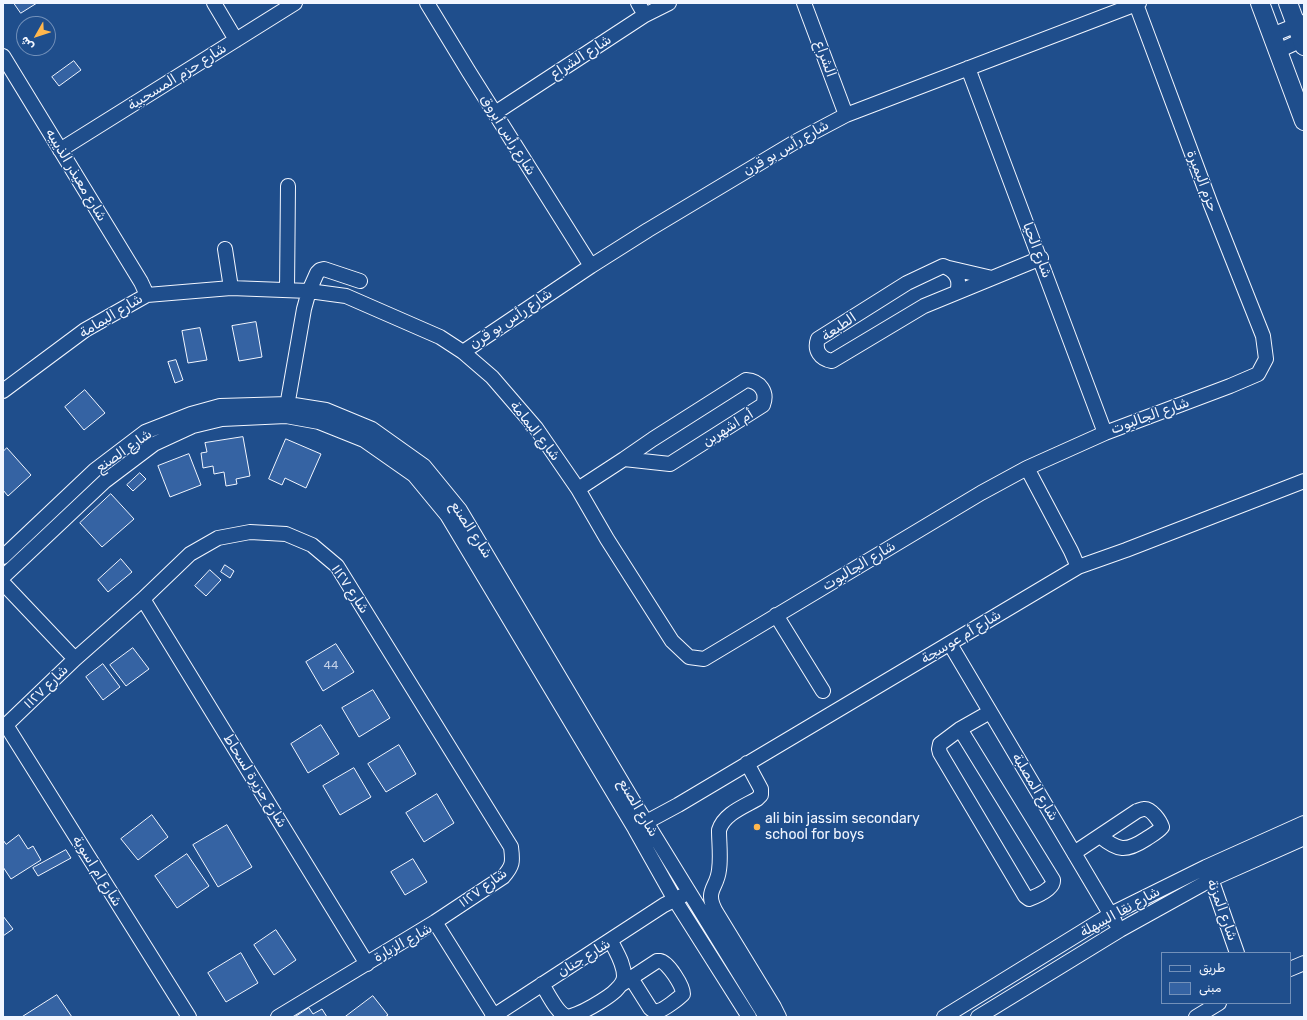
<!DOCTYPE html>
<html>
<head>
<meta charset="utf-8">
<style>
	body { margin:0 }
	#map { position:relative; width:1307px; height:1020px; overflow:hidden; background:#1f4e8c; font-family:Rubik,Cairo,sans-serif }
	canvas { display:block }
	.frame { position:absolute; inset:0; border:4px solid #f2f6ff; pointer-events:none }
	.legend { position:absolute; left:1161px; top:952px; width:130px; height:52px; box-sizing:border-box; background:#1f4e8c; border:1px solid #7391ba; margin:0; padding:5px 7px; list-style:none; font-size:12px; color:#f2f6ff }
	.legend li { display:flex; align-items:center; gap:8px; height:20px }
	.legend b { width:20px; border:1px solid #7391ba }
	.north { position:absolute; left:16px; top:16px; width:40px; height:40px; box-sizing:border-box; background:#1f4e8c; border:1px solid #7391ba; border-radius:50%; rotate:231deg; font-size:11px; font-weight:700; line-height:16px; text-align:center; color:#f2f6ff }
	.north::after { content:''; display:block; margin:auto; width:14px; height:18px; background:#ffb74d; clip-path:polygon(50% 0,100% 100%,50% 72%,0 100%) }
</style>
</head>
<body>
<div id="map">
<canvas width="1307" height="1020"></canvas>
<div class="frame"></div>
<ul class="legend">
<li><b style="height:5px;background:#1f4e8c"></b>طريق</li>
<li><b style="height:11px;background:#3563a3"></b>مبنى</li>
</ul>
<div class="north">ش</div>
</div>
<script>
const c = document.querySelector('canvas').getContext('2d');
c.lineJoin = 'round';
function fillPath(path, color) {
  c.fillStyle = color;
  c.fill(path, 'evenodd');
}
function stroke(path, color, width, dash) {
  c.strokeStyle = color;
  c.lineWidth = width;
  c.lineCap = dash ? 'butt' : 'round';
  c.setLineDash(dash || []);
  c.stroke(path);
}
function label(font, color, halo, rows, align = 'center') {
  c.font = font + ' Rubik,Cairo,sans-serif';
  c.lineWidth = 3;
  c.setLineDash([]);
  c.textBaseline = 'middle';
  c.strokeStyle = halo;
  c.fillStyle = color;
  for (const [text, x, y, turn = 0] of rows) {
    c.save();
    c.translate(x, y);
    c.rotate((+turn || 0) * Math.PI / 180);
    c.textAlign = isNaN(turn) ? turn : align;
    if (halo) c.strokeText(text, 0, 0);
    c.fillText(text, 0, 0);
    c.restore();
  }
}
const building = new Path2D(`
	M14,3H37L21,13Z
	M74,61L81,70L59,86L52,77Z
	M256,322L262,357L239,361L232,326Z
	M200,328L207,360L188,363L182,331Z
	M176,360L183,380L175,383L168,362Z
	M85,390L105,413L84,430L65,407Z
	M243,437L250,476L236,479L237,484L226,486L224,472L214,474L213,466L203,468L201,453L207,452L205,443Z
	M286,439L321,454L306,488L285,478L282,485L269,479Z
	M7,448L31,475L8,496L3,490V452Z
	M189,454L201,485L170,497L158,466Z
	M140,473L146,479L133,491L127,485Z
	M111,494L134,519L102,547L80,523Z
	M121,559L132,572L108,592L98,580Z
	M225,565L234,571L230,578L221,572Z
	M210,570L221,580L206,596L195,586Z
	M336,644L354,672L323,691L306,662Z
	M133,648L149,669L126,686L110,665Z
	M103,664L120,687L103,700L86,677Z
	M373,690L390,718L359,737L342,708Z
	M321,725L339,754L308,773L291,744Z
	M399,745L416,774L386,792L368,764Z
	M354,768L371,797L340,815L323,786Z
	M437,794L454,823L424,842L406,813Z
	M152,815L168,837L138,860L121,839Z
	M227,825L252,867L218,887L193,845Z
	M19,835L28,849L33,846L41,860L11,879L3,867V840L6,844Z
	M66,850L71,858L38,876L33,868Z
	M187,854L209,886L177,908L155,876Z
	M413,859L427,882L405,895L391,872Z
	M3,916L13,929L3,936Z
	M276,930L296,960L274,975L254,945Z
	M241,953L258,983L226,1002L208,973Z
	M57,995L72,1017H22Z
	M373,996L388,1015L385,1017H345Z
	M309,1008L313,1014L322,1009L327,1017H295Z`);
fillPath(building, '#3563a3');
stroke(building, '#f2f6ff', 1);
const minor = new Path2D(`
	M214,3L236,40
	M427,3L469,72L591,266
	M638,3L645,15
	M804,3L846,115
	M1272,35L1304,22
	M1278,51L1304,39
	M3,56L141,282L147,295
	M968,68L1105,433
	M495,113L645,15L669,3
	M60,150L295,3
	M225,249L231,288
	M949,268L992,278
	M287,290L288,186
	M957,292C961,280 956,270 943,266L907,283L818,339C814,350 820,359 832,361L924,306L1041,258
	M463,352L591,266L648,230L795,142L846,115L1139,3
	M3,391L85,330L147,295L231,288L309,291L346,296L440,337L463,352L492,377L536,428L578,489L607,539L672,641L689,657L704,659L981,493L1027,468L1105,433L1230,386L1258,374L1266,359L1263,336L1211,205L1136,4
	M286,412L304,309L309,291L317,273L320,270L324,269L360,281
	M1027,468L1071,551L1078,567
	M578,489L624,459L653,439L746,380C760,381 768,392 763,405L670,464L624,459
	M3,557L95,470L145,432L191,414L220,406L288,404L326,410L372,429L424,466L460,510L635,804L766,1017
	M3,577L105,481L154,444L193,426L222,419L286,416L319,422L364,440L414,475L447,515L635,829L675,900L749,1017
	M3,583L75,659
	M143,599L367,964
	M776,615L823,691
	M950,644L1115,922
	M6,725L189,1017
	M3,728L75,659L143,599L190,554L218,538L250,532L286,534L312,545L337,566L511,847C513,862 513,866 503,877L435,922L278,1017
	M960,729L1053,880C1054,889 1037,896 1029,899L1025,896L940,753L939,749L940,744L960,729L990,712
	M747,763L761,789V795L757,799C743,807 724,814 719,830C719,843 721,857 719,870C717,889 704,890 716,912L774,1007L779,1017
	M639,826L678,805L1078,567L1126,550L1304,481
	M1074,853L1137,811C1140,810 1142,809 1144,809C1151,808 1160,821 1162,827C1158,832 1152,835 1146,839C1126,852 1118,851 1100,836
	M1208,870L1237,953
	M435,922L494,1016
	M1290,969L1304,963
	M542,984C547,992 557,1013 566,1016C575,1019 611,996 617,989C621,985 624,981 624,976C624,963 616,952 611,941
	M622,984L657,961H660C668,962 683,986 683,994C679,998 664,1010 658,1011C654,1012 652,1010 650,1008L631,978
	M492,1017L664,905L682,896
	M944,1017L1111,914L1206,867L1304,823
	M978,1017L1120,930L1212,879L1304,838
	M1196,1017L1219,1003`);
const major = new Path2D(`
	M1260,3L1304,121
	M1288,3L1304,46`);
stroke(minor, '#f2f6ff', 16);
stroke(major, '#f2f6ff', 20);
stroke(minor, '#1f4e8c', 14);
stroke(major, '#1f4e8c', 18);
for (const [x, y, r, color] of [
	[757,827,4,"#ffb74d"]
]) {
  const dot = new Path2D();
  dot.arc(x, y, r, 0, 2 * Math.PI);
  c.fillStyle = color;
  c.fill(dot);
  stroke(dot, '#1f4e8c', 1.5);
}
label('12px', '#c3d1e8', null, [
	["44",331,666]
]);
label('14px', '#f2f6ff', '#1f4e8c', [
	["شارع الشراع",581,57,-33],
	["الشراع",825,59,70],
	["شارع حزم المسحبية",177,77,-32],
	["شارع رأس أبروق",508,135,58],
	["شارع رأس بو قرن",786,148,-30],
	["شارع معيذر الذيبيه",76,175,59],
	["حزم البمبرة",1202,181,69],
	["شارع الحيا",1037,250,69],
	["شارع اليمامة",111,316,-31],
	["شارع رأس بو قرن",511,319,-34],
	["الطبعة",839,327,-34],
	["شارع الجالبوت",1150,416,-20],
	["أم اشهرين",728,428,-32],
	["شارع اليمامة",535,431,52],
	["شارع الصنع",124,451,-35],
	["شارع الصنع",471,530,57],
	["شارع الجالبوت",859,566,-31],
	["شارع ١١٢٧",350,589,56],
	["شارع أم عوسجة",961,637,-31],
	["شارع ١١٢٧",46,687,-44],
	["شارع جزيرة لسحاط",255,781,58],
	["شارع المصلبة",1035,787,59],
	["شارع الصنع",638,808,59],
	["شارع ام اسوية",97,871,58],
	["شارع ١١٢٧",483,888,-36],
	["شارع المزنة",1222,910,70],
	["شارع نقا السهلة",1120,912,-29],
	["شارع الزبارة",403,943,-29],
	["شارع جنان",584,958,-32]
]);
label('14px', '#f2f6ff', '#1f4e8c', [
	["ali bin jassim secondary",765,819],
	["school for boys",765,835]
], 'left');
</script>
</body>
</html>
